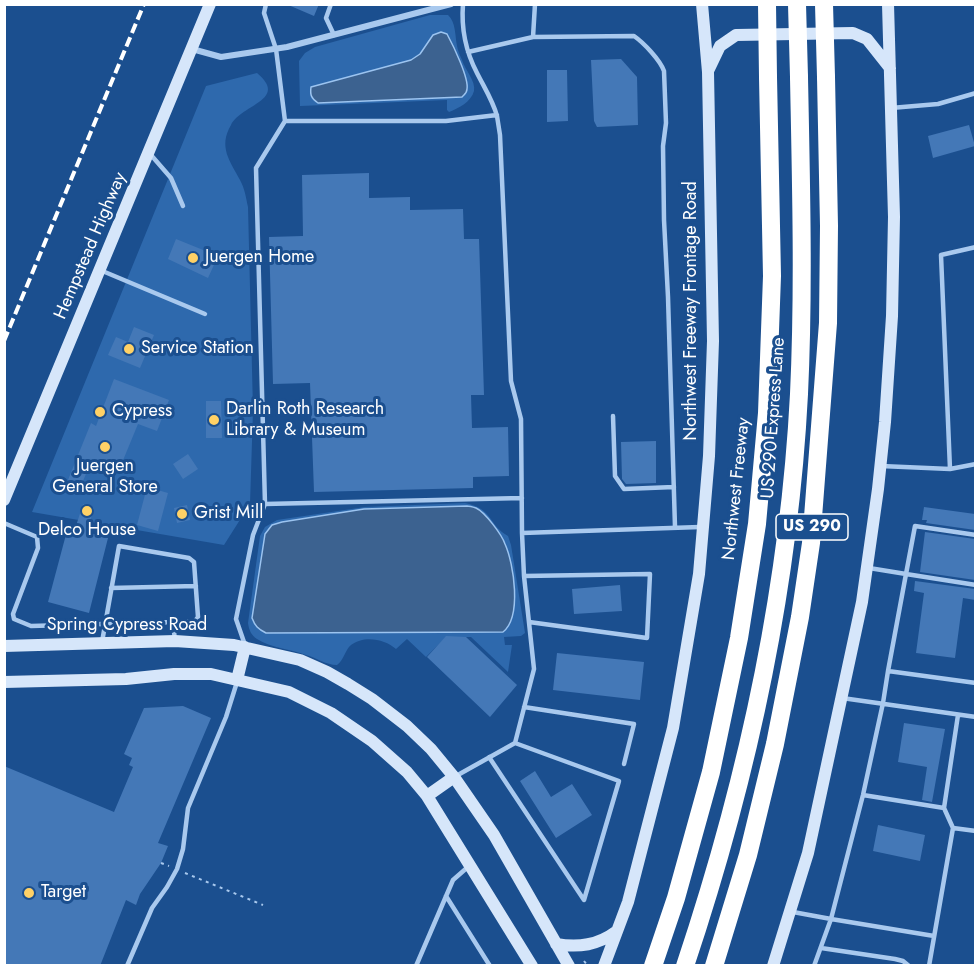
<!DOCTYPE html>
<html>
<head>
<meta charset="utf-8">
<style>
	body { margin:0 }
	#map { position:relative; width:980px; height:970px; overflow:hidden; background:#1b4f8f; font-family:Jost,sans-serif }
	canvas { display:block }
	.frame { position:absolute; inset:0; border:6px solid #fff; pointer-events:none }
</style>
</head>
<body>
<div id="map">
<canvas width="980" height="970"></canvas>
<div class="frame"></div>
</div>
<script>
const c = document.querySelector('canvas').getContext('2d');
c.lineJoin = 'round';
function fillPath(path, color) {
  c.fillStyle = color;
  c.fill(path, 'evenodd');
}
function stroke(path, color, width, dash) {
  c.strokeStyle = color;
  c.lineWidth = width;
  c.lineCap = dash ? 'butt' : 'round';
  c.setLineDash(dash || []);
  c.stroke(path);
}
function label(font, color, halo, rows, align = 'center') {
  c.font = font + ' Jost,sans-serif';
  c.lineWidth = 6;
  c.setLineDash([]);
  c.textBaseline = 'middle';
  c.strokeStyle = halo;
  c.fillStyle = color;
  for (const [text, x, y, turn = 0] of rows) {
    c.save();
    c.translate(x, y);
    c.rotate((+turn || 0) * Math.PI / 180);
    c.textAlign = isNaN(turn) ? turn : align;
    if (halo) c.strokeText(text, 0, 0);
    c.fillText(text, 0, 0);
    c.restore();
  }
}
fillPath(new Path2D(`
	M430,15H448C456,22 455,36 457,46C458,51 460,56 462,60C465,70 476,81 474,91C471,102 459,108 449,112L447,110V100L300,106L299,61L305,53L315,47Z
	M257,73C289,100 242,104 231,125C218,147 230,161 240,180C245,189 246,198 248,207L253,410L250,504L224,545L32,512L206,86Z
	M465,503C494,509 487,524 508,536L511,545L525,633L521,636L504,637L505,645H512L508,672L471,637H446L426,657L407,639L396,649C385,639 364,635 351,645C345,650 344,660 337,665C326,665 317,658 306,655C291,649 271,648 257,639C251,635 249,630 248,623L260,536L265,527L277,520L365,507Z`), '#2e69ad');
const water = new Path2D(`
	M441,32L447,34C453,45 469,78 467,89C467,93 465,94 462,97L318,103C311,98 310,95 311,87L411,60L420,54L433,35Z
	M467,506C470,506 473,507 476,508C485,512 502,535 505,544C514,564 522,617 503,632L266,633C258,629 255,626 252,618L265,534L272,525L282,522L364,509Z`);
fillPath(water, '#3c6290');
stroke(water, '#9cc4f0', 1.5);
fillPath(new Path2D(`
	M286,4H319L314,16Z
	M621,59L637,77L638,125L597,127L594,121L591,60Z
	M547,70H567L568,121L547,122Z
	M969,125L975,146L933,158L928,136Z
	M369,173V198L410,197V210L463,209L464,239H479L484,395H471L472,428L508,427L509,476L473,477V488L314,492L310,383L273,384L269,237L303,236L302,175Z
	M176,239L218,256L208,278L168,259Z
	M134,327L154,335L140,368L108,355L116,337L128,342Z
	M114,379L169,400L157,431L138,424L119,470L92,459L81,486L68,480L91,423L96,426Z
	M206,401H221L222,438H206Z
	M656,441V483L626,484L622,479L621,442Z
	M188,454L198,469L183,479L173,464Z
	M147,487L168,493L158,531L137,525Z
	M83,504L94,508L87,532L108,538L89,613L48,602L68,527L75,529Z
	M187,505L190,520L177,523L174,508Z
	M924,507L975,514V530L926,523L927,520H922Z
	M925,532L975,539V580L920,572Z
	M915,581L975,589V600L963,598L955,658L916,653L924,593L914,591Z
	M620,585L622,611L574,614L572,589Z
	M446,636L466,637L517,685L490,717L427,657Z
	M557,653L644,662L640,700L553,690Z
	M183,706L211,718L158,843L168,846L161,863L140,894L136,905L126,900L100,966H4V766L114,812L133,767L129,765L132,758L124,754L144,708Z
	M904,723L945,729L932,802L922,800L927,767L898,762Z
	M535,771L551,797L572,784L592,815L556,838L520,781Z
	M878,825L925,835L920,861L873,851Z`), '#4478b7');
stroke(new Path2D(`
	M161,863L169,866
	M185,873L263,905
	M584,961L588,966`), '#a9c9ee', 2, [3, 4.5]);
stroke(new Path2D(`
	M266,4L264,13L276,49L285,121H446L497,115
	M331,4L326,18L334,35
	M535,4L533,37L634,36C644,43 660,60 664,71L666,123L663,146L664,220L668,297L675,527
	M468,52L533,37
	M891,108L938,104L976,93
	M151,155L171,178L183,206
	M100,270L205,314
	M613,416L615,476L624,489L674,487
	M881,466L950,469L941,255L976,247
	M950,469L976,464
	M265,504L522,498
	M4,523L37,537L38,548L13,614L14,619L31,626L173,622
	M522,533L700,527
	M976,535L915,526L906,574L976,585
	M524,576L650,574L647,638L529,622
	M111,588L196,586
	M102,642L119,546L189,558L194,562L198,617L195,621L173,622L175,641
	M245,645L236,619L253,535L265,504L256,168L285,121
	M888,671L976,683
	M842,698L976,717
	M524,707L634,724L624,764
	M958,715L944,808L953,828L976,831
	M489,757L584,900L619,781L515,743
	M456,776L515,743L534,669L524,576L522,533L521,419L511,381L500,135C499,129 498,122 497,116C493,101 484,87 477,73C466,52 461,29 463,4
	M863,795L944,808
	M446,896L490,966
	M793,912L831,919L863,795L883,703L888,671L906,574L869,568
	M821,948L895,959L903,961L909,966
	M127,966L152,908L167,887L177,869L183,849L188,808L226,717L237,682
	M416,966L453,880L469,866
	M814,966L831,919L934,936
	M929,966L953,828`), '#a9c9ee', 4.5);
stroke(new Path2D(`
	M192,49L221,57L287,47L451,4`), '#a9c9ee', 6);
stroke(new Path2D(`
	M709,69L720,46L736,35L853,33L867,39L890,68
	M4,500L210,4
	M4,646L175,641L234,645L300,660L327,672L348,684L372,699L407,726L431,749L454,777L494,835L569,966
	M237,680L245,647
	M4,682L126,679L174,674H211L289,692L331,713L372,741L407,772L427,796L532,966
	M427,796L454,777
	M556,944C579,948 598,945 617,931
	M604,966L628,902L673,728L699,574L709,456L713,341L708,72L702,4
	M773,966L808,853L862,602L878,489L885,422L892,316L894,217L888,4`), '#d6e6fa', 12);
stroke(new Path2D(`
	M653,966L676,898L711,772L739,638L757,524L767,413L772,276L768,77
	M685,966C747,781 789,588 799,394C804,288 801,182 799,77
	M714,966L748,855L775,744L800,617L811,543L828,323L829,226L826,77`), '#fff', 18);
stroke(new Path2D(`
	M4,341L144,4`), '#fff', 4, [10, 4.5]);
stroke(new Path2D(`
	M767,4L768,77
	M797,4L799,77
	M824,4L826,77`), '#fff', 18);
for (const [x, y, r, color] of [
	[193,258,6,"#ffd166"],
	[129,349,6,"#ffd166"],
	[100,412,6,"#ffd166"],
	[214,420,6,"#ffd166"],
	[105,447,6,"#ffd166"],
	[87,511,6,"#ffd166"],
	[182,514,6,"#ffd166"],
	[29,893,6,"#ffd166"]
]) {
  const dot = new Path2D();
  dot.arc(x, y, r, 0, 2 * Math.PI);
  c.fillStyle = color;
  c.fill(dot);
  stroke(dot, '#1b4f8f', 2);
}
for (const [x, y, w] of [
	[812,527,72]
]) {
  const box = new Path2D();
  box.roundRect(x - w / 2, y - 13, w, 26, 4.5);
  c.fillStyle = '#1b4f8f';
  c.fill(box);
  stroke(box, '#fff', 1.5);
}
label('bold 16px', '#fff', null, [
	["US 290",812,527]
]);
label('18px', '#fff', '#1b4f8f', [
	["Hempstead Highway",91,246,-67],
	["Northwest Freeway Frontage Road",692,311,-90],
	["US 290 Express Lane",774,418,-86],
	["Northwest Freeway",737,489,-84],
	["Spring Cypress Road",127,626]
]);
label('18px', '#fff', '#1b4f8f', [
	["Juergen Home",205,258],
	["Service Station",141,349],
	["Darlin Roth Research",226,410],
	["Library & Museum",226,431],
	["Cypress",112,412],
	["Juergen",105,467,"center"],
	["General Store",105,488,"center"],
	["Grist Mill",194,514],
	["Delco House",87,531,"center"],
	["Target",41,893]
], 'left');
</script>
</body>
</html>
